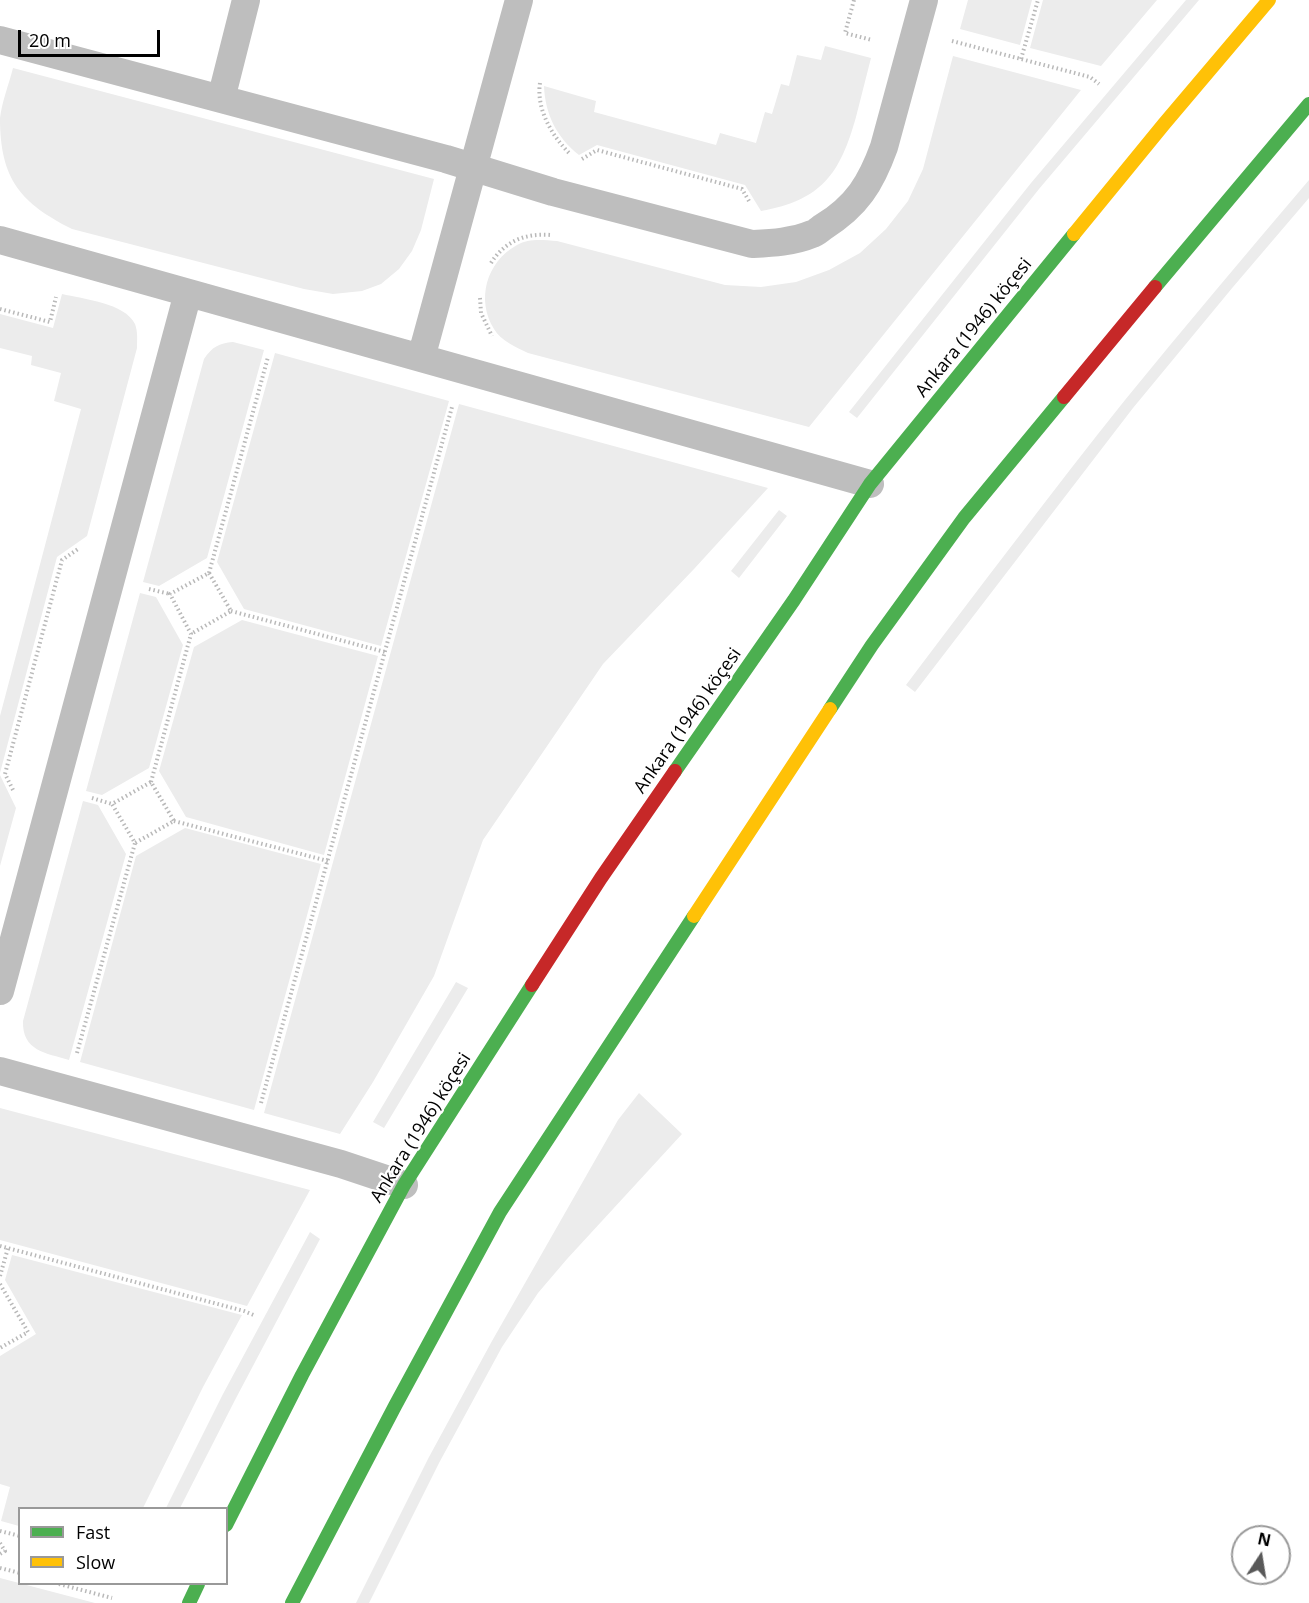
<!DOCTYPE html>
<html>
<head>
<meta charset="utf-8">
<style>
	body { margin:0 }
	#map { position:relative; width:1309px; height:1603px; overflow:hidden; background:#fff; font-family:"Open Sans",sans-serif }
	canvas { display:block }
	.legend { position:absolute; left:18px; top:1507px; width:210px; height:78px; box-sizing:border-box; background:#fff; border:2px solid #999; margin:0; padding:8px 10px; list-style:none; font-size:18px; color:#000 }
	.legend li { display:flex; align-items:center; gap:12px; height:30px }
	.legend b { width:30px; border:2px solid #999 }
	.north { position:absolute; left:1231px; top:1525px; width:60px; height:60px; box-sizing:border-box; background:#fff; border:2px solid #999; border-radius:50%; rotate:12deg; font-size:16px; font-weight:700; line-height:24px; text-align:center; color:#000 }
	.north::after { content:''; display:block; margin:auto; width:21px; height:27px; background:#595959; clip-path:polygon(50% 0,100% 100%,50% 72%,0 100%) }
	.scale { position:absolute; left:18px; top:30px; width:142px; height:27px; box-sizing:border-box; border:3px solid #000; border-top:0; padding-left:8px; font-size:18px; line-height:21px; white-space:nowrap; color:#000; -webkit-text-stroke:4px #fff; paint-order:stroke }
</style>
</head>
<body>
<div id="map">
<canvas width="1309" height="1603"></canvas>
<ul class="legend">
<li><b style="height:8px;background:#4caf50"></b>Fast</li>
<li><b style="height:8px;background:#ffc107"></b>Slow</li>
</ul>
<div class="north">N</div>
<div class="scale">20 m</div>
</div>
<script>
const c = document.querySelector('canvas').getContext('2d');
c.lineJoin = 'round';
function fillPath(path, color) {
  c.fillStyle = color;
  c.fill(path, 'evenodd');
}
function stroke(path, color, width, dash) {
  c.strokeStyle = color;
  c.lineWidth = width;
  c.lineCap = dash ? 'butt' : 'round';
  c.setLineDash(dash || []);
  c.stroke(path);
}
function label(font, color, halo, rows, align = 'center') {
  c.font = font + ' "Open Sans",sans-serif';
  c.lineWidth = 4.5;
  c.setLineDash([]);
  c.textBaseline = 'middle';
  c.strokeStyle = halo;
  c.fillStyle = color;
  for (const [text, x, y, turn = 0] of rows) {
    c.save();
    c.translate(x, y);
    c.rotate((+turn || 0) * Math.PI / 180);
    c.textAlign = isNaN(turn) ? turn : align;
    if (halo) c.strokeText(text, 0, 0);
    c.fillText(text, 0, 0);
    c.restore();
  }
}
fillPath(new Path2D(`
	M968,0H1032L1020,45L960,29Z
	M1043,0H1157L1101,66L1030,48Z
	M1186,0H1199L1039,189L857,418L849,412L1031,183Z
	M825,46L871,58C866,78 861,97 856,117C840,174 822,200 761,211L745,185L597,145L579,155C557,138 545,114 544,86L596,101L594,112L716,145L720,133L756,143L765,112L772,114L781,84L789,86L797,55L821,60Z
	M953,56L1081,90L809,427L528,353C516,347 501,341 494,329C476,300 486,262 517,245C529,238 543,240 557,241L725,285L761,287L796,282L829,270L860,253L886,229L908,201L923,169Z
	M13,68L434,179L421,230L412,251L399,269L381,284L362,291L333,294L304,289L72,229C21,203 0,180 0,118C2,101 9,84 13,68Z
	M1309,180V198L1233,287L1133,408L915,692L906,685C978,590 1050,494 1125,400C1185,326 1247,253 1309,180Z
	M62,294C83,299 125,303 135,324C138,332 137,340 137,348L87,536L57,557L0,773V716L81,409L54,401L61,373L31,365L32,356L0,348V314L53,328Z
	M233,342L264,350L207,558L159,586L143,582L204,359C212,347 219,343 233,342Z
	M275,353L449,401L381,646L244,609L217,562Z
	M459,404L768,488L694,569L603,664L483,840L434,976L373,1082L340,1134L264,1113Z
	M779,510L787,516L739,578L731,571Z
	M140,593L156,597L183,645L149,768L102,795L86,791Z
	M242,620L378,656L324,855L186,817L159,771L194,647Z
	M0,775L16,808L0,866Z
	M83,801L98,805L126,854L69,1060C46,1053 22,1051 23,1021Z
	M185,828L321,864L254,1110L80,1062L136,856Z
	M456,982L468,988L384,1128L373,1122Z
	M639,1093L682,1134L567,1259L538,1293L502,1347L439,1463L369,1603H356L429,1457L492,1341L618,1120Z
	M0,1108L310,1190L247,1306L0,1240Z
	M310,1232L320,1239L235,1400L180,1508H166L223,1394Z
	M12,1255L242,1315L203,1387L143,1508H20L19,1526L1,1521L10,1487L0,1484V1356L36,1334L5,1280Z
	M0,1578L95,1603H0Z`), '#ececec');
stroke(new Path2D(`
	M854,0L845,33L872,40
	M952,41L1090,77L1099,84
	M1021,59L1038,0
	M540,83C536,109 552,136 570,154
	M582,159L597,150L742,189L749,201
	M491,263C505,241 525,233 551,235
	M480,298L481,313L492,336
	M0,309L50,322L56,297
	M209,573L268,357
	M149,589L170,594
	M231,611L385,652
	M151,782L191,634L170,594L209,573L231,611L191,634
	M13,790L5,774L62,560L78,549
	M92,798L112,804
	M174,821L328,861
	M77,1053L135,843L112,804L151,782L174,821L135,843
	M261,1103L452,407
	M0,1246L244,1311L256,1316
	M0,1276L8,1248
	M0,1284L28,1332L0,1348
	M0,1531L20,1536
	M0,1543L5,1551L0,1554
	M0,1568L20,1573
	M59,1584L112,1598`), '#b9b9b9', 4, [1.5, 3]);
stroke(new Path2D(`
	M0,40L446,159L553,192L752,244C771,243 793,242 812,234C816,233 820,229 823,227C857,206 871,183 884,147L924,0
	M221,99L246,0
	M0,240L870,484
	M421,358L519,0
	M0,991L188,293
	M0,1071L341,1164L404,1185`), '#bebebe', 28);
stroke(new Path2D(`
	M1155,287L1309,104
	M830,709L872,645L964,518L1064,397
	M675,771L794,600L870,484L1074,234
	M226,1525L302,1375L404,1185L532,985
	M189,1603L198,1584
	M292,1603L395,1406L500,1212L694,916`), '#4caf50', 14);
stroke(new Path2D(`
	M1074,234L1164,124L1269,0
	M694,916L830,709`), '#ffc107', 14);
stroke(new Path2D(`
	M1064,397L1155,287
	M532,985L601,878L675,771`), '#c62828', 14);
label('18px', '#000', '#fff', [
	["Ankara (1946) köçesi",974,328,-51],
	["Ankara (1946) köçesi",688,721,-55],
	["Ankara (1946) köçesi",421,1128,-58]
]);
</script>
</body>
</html>
